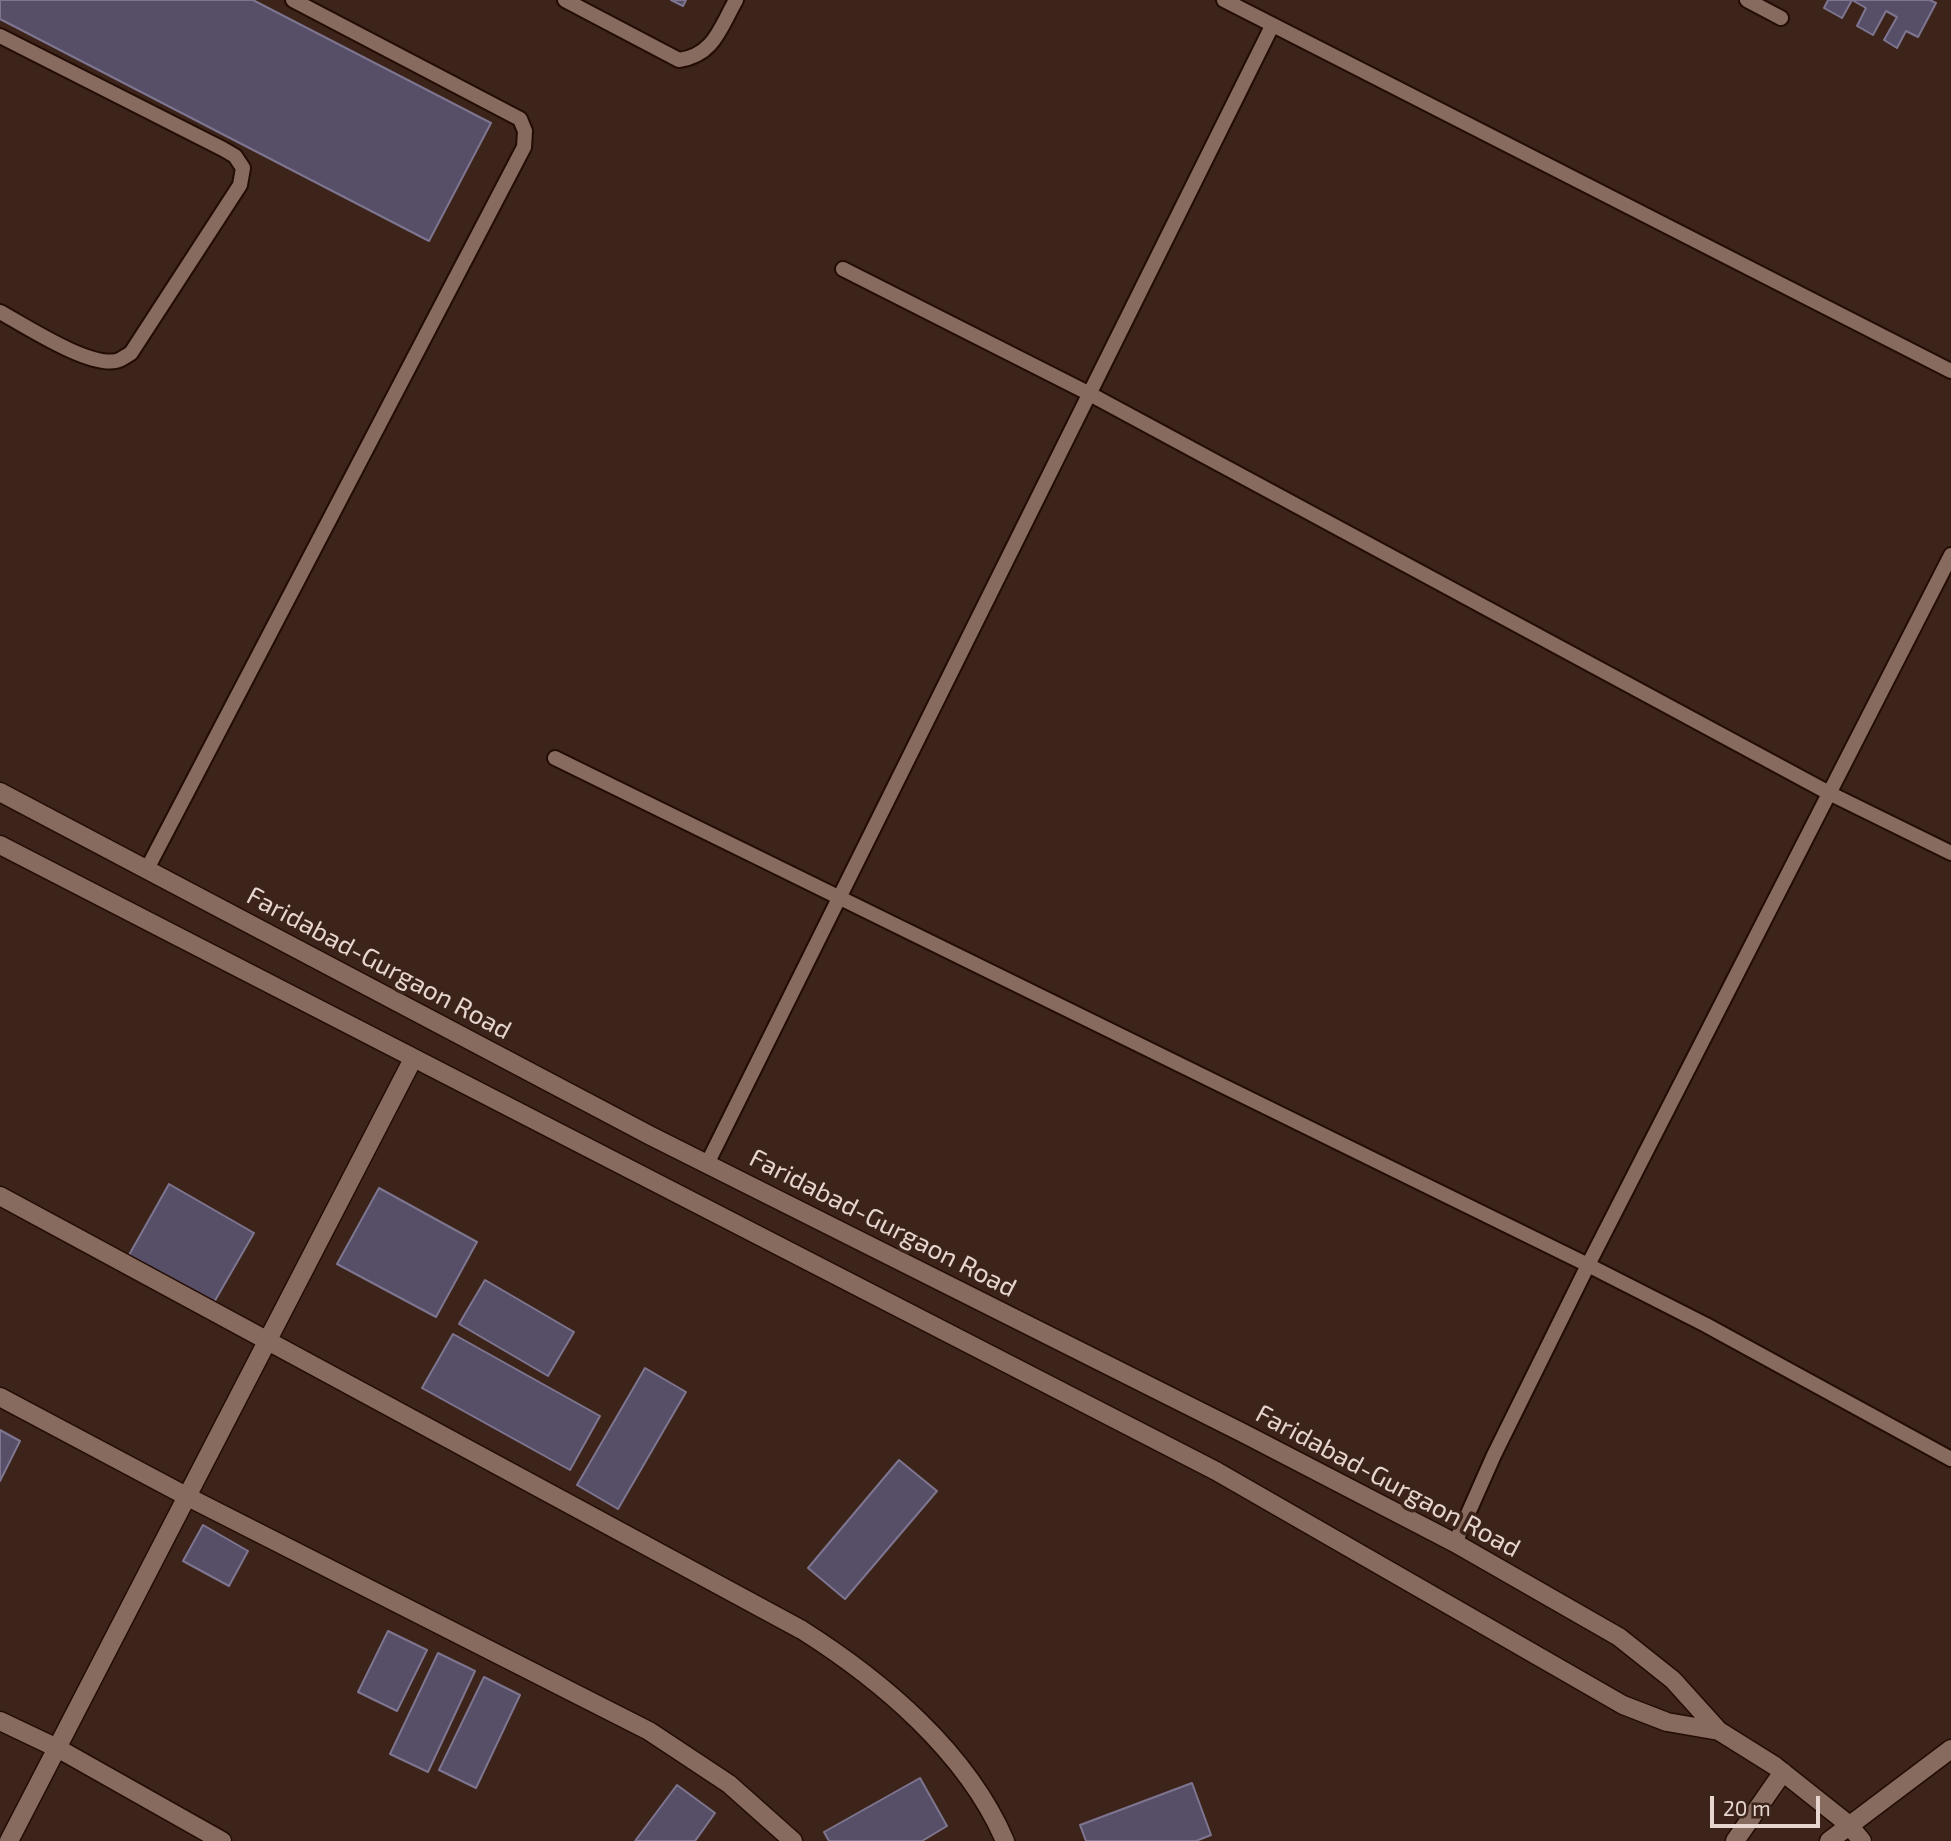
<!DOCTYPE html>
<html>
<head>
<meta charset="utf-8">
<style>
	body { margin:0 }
	#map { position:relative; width:1951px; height:1841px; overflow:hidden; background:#3c241a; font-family:"Exo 2",sans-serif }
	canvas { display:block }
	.scale { position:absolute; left:1710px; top:1796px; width:110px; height:32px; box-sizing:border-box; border:4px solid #e7d6cf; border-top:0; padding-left:9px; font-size:21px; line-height:24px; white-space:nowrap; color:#e7d6cf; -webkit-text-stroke:5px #3c241a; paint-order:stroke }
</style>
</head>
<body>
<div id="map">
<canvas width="1951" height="1841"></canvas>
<div class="scale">20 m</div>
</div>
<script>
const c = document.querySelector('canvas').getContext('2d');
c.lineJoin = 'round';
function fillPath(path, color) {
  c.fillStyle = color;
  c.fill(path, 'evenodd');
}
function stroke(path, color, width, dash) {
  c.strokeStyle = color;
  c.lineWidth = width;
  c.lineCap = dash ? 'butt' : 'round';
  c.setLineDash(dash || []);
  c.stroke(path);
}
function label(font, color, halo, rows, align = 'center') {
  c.font = font + ' "Exo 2",sans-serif';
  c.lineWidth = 7;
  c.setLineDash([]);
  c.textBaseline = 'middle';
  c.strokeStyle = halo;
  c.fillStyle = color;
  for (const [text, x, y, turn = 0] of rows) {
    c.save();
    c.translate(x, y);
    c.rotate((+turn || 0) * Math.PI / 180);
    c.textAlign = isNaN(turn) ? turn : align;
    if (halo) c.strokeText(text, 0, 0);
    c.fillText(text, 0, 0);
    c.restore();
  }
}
const building = new Path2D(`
	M0,0H253L491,123L429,241L0,19Z
	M671,0H686L683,6Z
	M1828,0H1930L1936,3L1918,37L1906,31L1897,48L1884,40L1897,17L1886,11L1873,35L1857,26L1866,8L1852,0L1842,18L1824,8Z
	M169,1184L254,1233L213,1304L129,1255Z
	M379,1188L477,1242L436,1317L337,1264Z
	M485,1280L574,1332L548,1376L459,1324Z
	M453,1334L600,1416L570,1470L422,1388Z
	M645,1368L686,1392L618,1509L577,1485Z
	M0,1430L20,1441L0,1481Z
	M899,1460L937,1491L845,1599L808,1568Z
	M203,1525L248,1551L229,1586L183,1561Z
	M388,1631L427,1650L397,1711L358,1692Z
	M438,1653L475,1671L428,1772L390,1754Z
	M484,1677L520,1695L476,1788L439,1770Z
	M920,1778L947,1826L922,1841H829L824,1832Z
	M1192,1783L1211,1835L1196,1841H1086L1080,1825Z
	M677,1785L715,1813L695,1841H635Z`);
fillPath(building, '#574e67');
stroke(building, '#7e7590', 2);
const lane = new Path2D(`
	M565,0L679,60C714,55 720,28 736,0
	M1224,0L1951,371
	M1747,0L1781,18
	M0,36L223,149L235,156L243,168L240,185L131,353C126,356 121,360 116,361C88,367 26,326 0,312
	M843,269L1088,393L1829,793L1951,853
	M555,758L1588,1265L1706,1325L1951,1459
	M147,869L524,147L525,131L520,119L293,0
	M708,1162L1272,26
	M1455,1543L1494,1455L1588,1265L1951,555`);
const street = new Path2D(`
	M0,1196L802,1630C881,1680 967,1752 1005,1841
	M0,1397L188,1497L649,1731L729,1784L793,1841
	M0,1721L59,1749L222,1841
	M9,1841L413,1059`);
const secondary = new Path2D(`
	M0,792L651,1136L1243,1433L1455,1543L1619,1637L1673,1680L1719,1731L1775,1766L1848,1824L1862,1841
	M0,845L1216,1471L1623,1705L1667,1722L1719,1731
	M1735,1841L1783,1772
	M1829,1841L1951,1749`);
stroke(lane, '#220c04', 18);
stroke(street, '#220c04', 21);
stroke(secondary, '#220c04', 21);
stroke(lane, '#886b5f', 14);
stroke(street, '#886b5f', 18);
stroke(secondary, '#886b5f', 18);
label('26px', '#e7d6cf', '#3c241a', [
	["Faridabad-Gurgaon Road",379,963,28],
	["Faridabad-Gurgaon Road",883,1223,27],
	["Faridabad-Gurgaon Road",1388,1481,28]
]);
</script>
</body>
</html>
